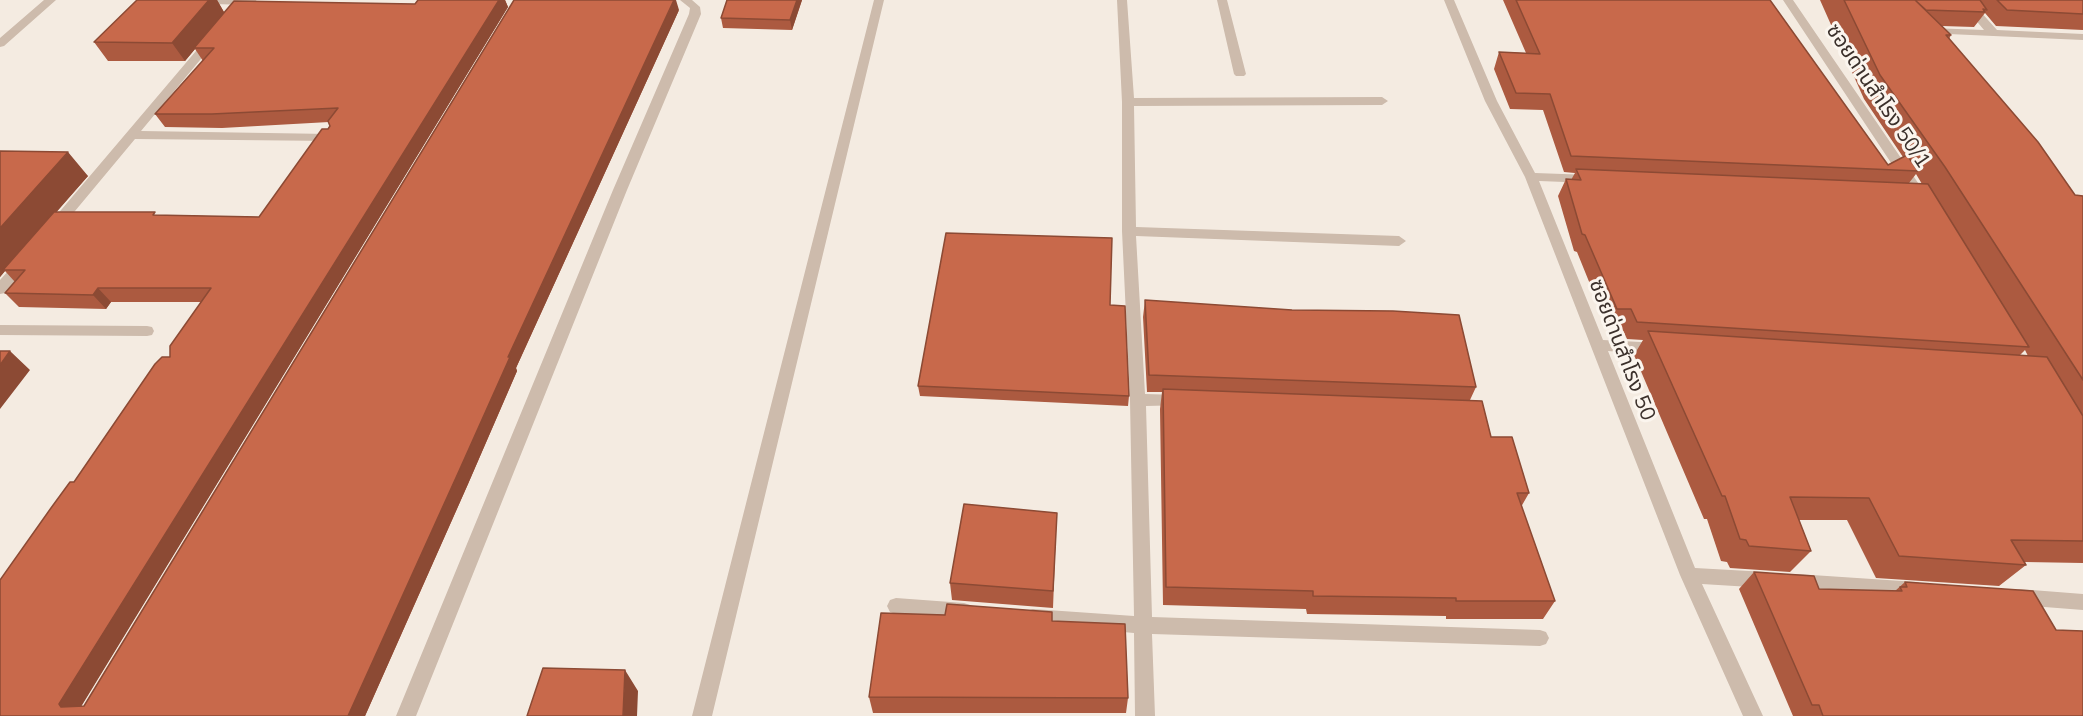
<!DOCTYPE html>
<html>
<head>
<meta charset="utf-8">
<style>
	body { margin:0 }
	canvas { display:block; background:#f4ebe1 }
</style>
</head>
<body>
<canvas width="2083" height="716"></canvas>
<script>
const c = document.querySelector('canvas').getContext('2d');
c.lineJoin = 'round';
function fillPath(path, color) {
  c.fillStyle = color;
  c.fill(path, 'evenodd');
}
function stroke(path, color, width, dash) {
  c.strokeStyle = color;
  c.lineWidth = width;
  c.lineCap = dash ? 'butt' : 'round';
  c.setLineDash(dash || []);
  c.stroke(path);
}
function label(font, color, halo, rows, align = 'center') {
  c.font = font + ' Mulish,"Noto Sans Thai",sans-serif';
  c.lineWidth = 6;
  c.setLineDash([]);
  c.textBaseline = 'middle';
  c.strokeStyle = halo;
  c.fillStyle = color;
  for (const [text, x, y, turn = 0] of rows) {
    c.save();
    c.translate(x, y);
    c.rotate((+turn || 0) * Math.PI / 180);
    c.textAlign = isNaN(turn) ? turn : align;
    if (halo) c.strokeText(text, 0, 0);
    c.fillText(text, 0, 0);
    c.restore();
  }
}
fillPath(new Path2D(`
	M44,0H56L4,46L0,47V38Z
	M166,0H256L257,2L252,5L171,3Z
	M680,0H692L700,7L701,14L627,190L416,716H396L613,190L689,14L690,8Z
	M874,0H884L712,716H692Z
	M1117,0H1127L1134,98L1382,97L1388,101L1382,105L1134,106L1136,227L1399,236L1406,241L1399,246L1136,236L1145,394L1180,395L1185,397L1188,401L1185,405L1146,406L1152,617L1540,630L1546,632L1549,638L1546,644L1540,646L1152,634L1155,716H1135L1134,633L1027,623L1024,617L1027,611L1033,609L1134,616L1130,400L1122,231V102Z
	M1217,0H1227L1246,74L1244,76H1236L1234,74Z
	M1444,0H1454L1497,101L1535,173L1591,175L1597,179L1591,183L1539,181L1603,340L1659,343L1664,345L1666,349L1664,353L1659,355L1608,351L1695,568L1767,572L1773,575L1776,580L1773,585L1767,588L1702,584L1763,716H1743L1680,575L1525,177L1485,101Z
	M1783,0H1793L1927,196L1929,199L1927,202H1917Z
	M1959,0H1970L1997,30L2083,34V40L1926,33L1924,31L1930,28L1984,30Z
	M211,37L215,38V42L141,131L330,134L334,135L336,138L334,141L135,139L60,229H50L48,226L50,223L207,38Z
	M24,257L29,259L31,262L29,265L5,293L0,294V280L19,259Z
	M0,325L147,326L152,327L154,331L152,335L147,336L0,335Z
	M1797,574L1917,582L1923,584L1926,590L1923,596L1917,598L1797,590L1791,588L1788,582L1791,576Z
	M2019,589L2083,594V610L2019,605L2013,603L2010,597L2013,591Z
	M896,598L964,603L970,605L973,611L970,617L964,619L896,614L890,612L887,606L890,600Z`), '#cdbbac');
fillPath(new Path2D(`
	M217,0L224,12L415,4L418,0H505L508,7L81,706H84L679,10L516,368L517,371L468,484L365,716H0L74,482L170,357L201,302H111L106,309L19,307L5,293L15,282L5,271L0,277V151L88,176L56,212L158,215L259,217L328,129L330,126L329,122L222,128L165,127L155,114L203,61L195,49L185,61H108L94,42Z
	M727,0H802L792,30L723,28L721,18Z
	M1503,0H1770L1888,165L1903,157L1864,99L1820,0H2083V30L1996,26L1985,13L1974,27L1942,26L1951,35L1949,39L2075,195L2083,196V563L2025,562L2026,565L1999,586L1876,578L1847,520H1799L1811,551L1790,572L1730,568L1727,562L1721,561L1707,519H1704L1634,355L1643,340L1627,339L1621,326H1607L1577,252L1574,251L1558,196L1566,179L1571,180L1575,173L1564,172L1543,110L1510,109L1494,69L1499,52L1526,53ZM1916,174L1922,184L1909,183ZM2025,350L2028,356L2020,355Z
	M1145,300L1476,387L1470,400L1491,437L1529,493L1521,507L1555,601L1543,619H1446V616L1307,614L1306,609L1163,605L1160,409L1162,392H1147L1143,317Z
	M1110,305L1129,396L1128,406L920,396L918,386Z
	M1056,530L1053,608L952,600L950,583Z
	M1754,572L1819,589L1895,591L1905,582L2083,716H1793L1739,589Z
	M1052,621L1128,698L1126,713H873L869,697Z`), '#ac5a40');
fillPath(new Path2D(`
	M209,0H217L225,14L194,48L195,49L185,61L172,43Z
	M495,0H505L508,7L76,715L61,707L59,704Z
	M674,0H676L679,10L516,368L517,371L468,484L365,716H348L508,357Z
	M797,0H802L792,30L790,20Z
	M68,152L88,176L6,270H3L5,271L0,277V228Z
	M98,288L111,302L106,309L93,295Z
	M10,351L30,370L0,409V365Z
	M625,670L638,691L637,716H623Z`), '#8c4a34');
const building = new Path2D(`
	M137,0H209L172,43L94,42Z
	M418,0H499L59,704L61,707L84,706L514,0H674L508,357H510L459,471L348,716H0V580L51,508L70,482H74L155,364L162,357H170V346L211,288H98L93,295L5,293L25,270H3L54,212H155L153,215L259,217L322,129H328L330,126L328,121L338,108L212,114H155L214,48H194L234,1L415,4Z
	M727,0H797L790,20L721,18Z
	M1516,0H1770L1888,165L1907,155L1918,171L1571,156L1550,94L1516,93L1499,52L1540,54Z
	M1844,0H1915L1951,35H1946L2038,142L2075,195L2083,196V380L1945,167L1880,75Z
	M1915,0H1980L1987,10L1983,9L1985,12L1926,10Z
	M1997,0H2083V14L2007,10Z
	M0,151L68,152L0,228Z
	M1576,169L1928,184L2029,347L1637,322L1631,309H1617L1585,235L1582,234L1566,179L1581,180Z
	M946,233L1112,238L1110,305L1125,306L1129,396L918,386Z
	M1145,300L1292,310L1393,311L1459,315L1476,387L1149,375Z
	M1648,331L2047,357L2083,416V541L2011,540L2026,565L1899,556L1869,498L1790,497L1811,551L1749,546L1746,540L1740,539L1725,496H1722Z
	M0,351H10L0,365Z
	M1163,389L1482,401L1491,437H1512L1529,493H1517L1555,601H1456V598L1313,596V591L1166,587Z
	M964,504L1057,513L1053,591L950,583Z
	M1754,572L1814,576L1819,589L1902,591L1900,587H1907L1905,582L2033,591L2056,630L2083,631V716H1823L1819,705H1812Z
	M947,604L1052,612V621L1125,624L1128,698L869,697L881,613L945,615Z
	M543,668L625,670L623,716H527Z`);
fillPath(building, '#c8694b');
stroke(building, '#8c4a34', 1.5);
label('21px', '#3b302b', '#fbf5ee', [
	["ซอยด่านสำโรง 50/1",1878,96,56],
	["ซอยด่านสำโรง 50",1622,350,69]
]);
</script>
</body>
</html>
